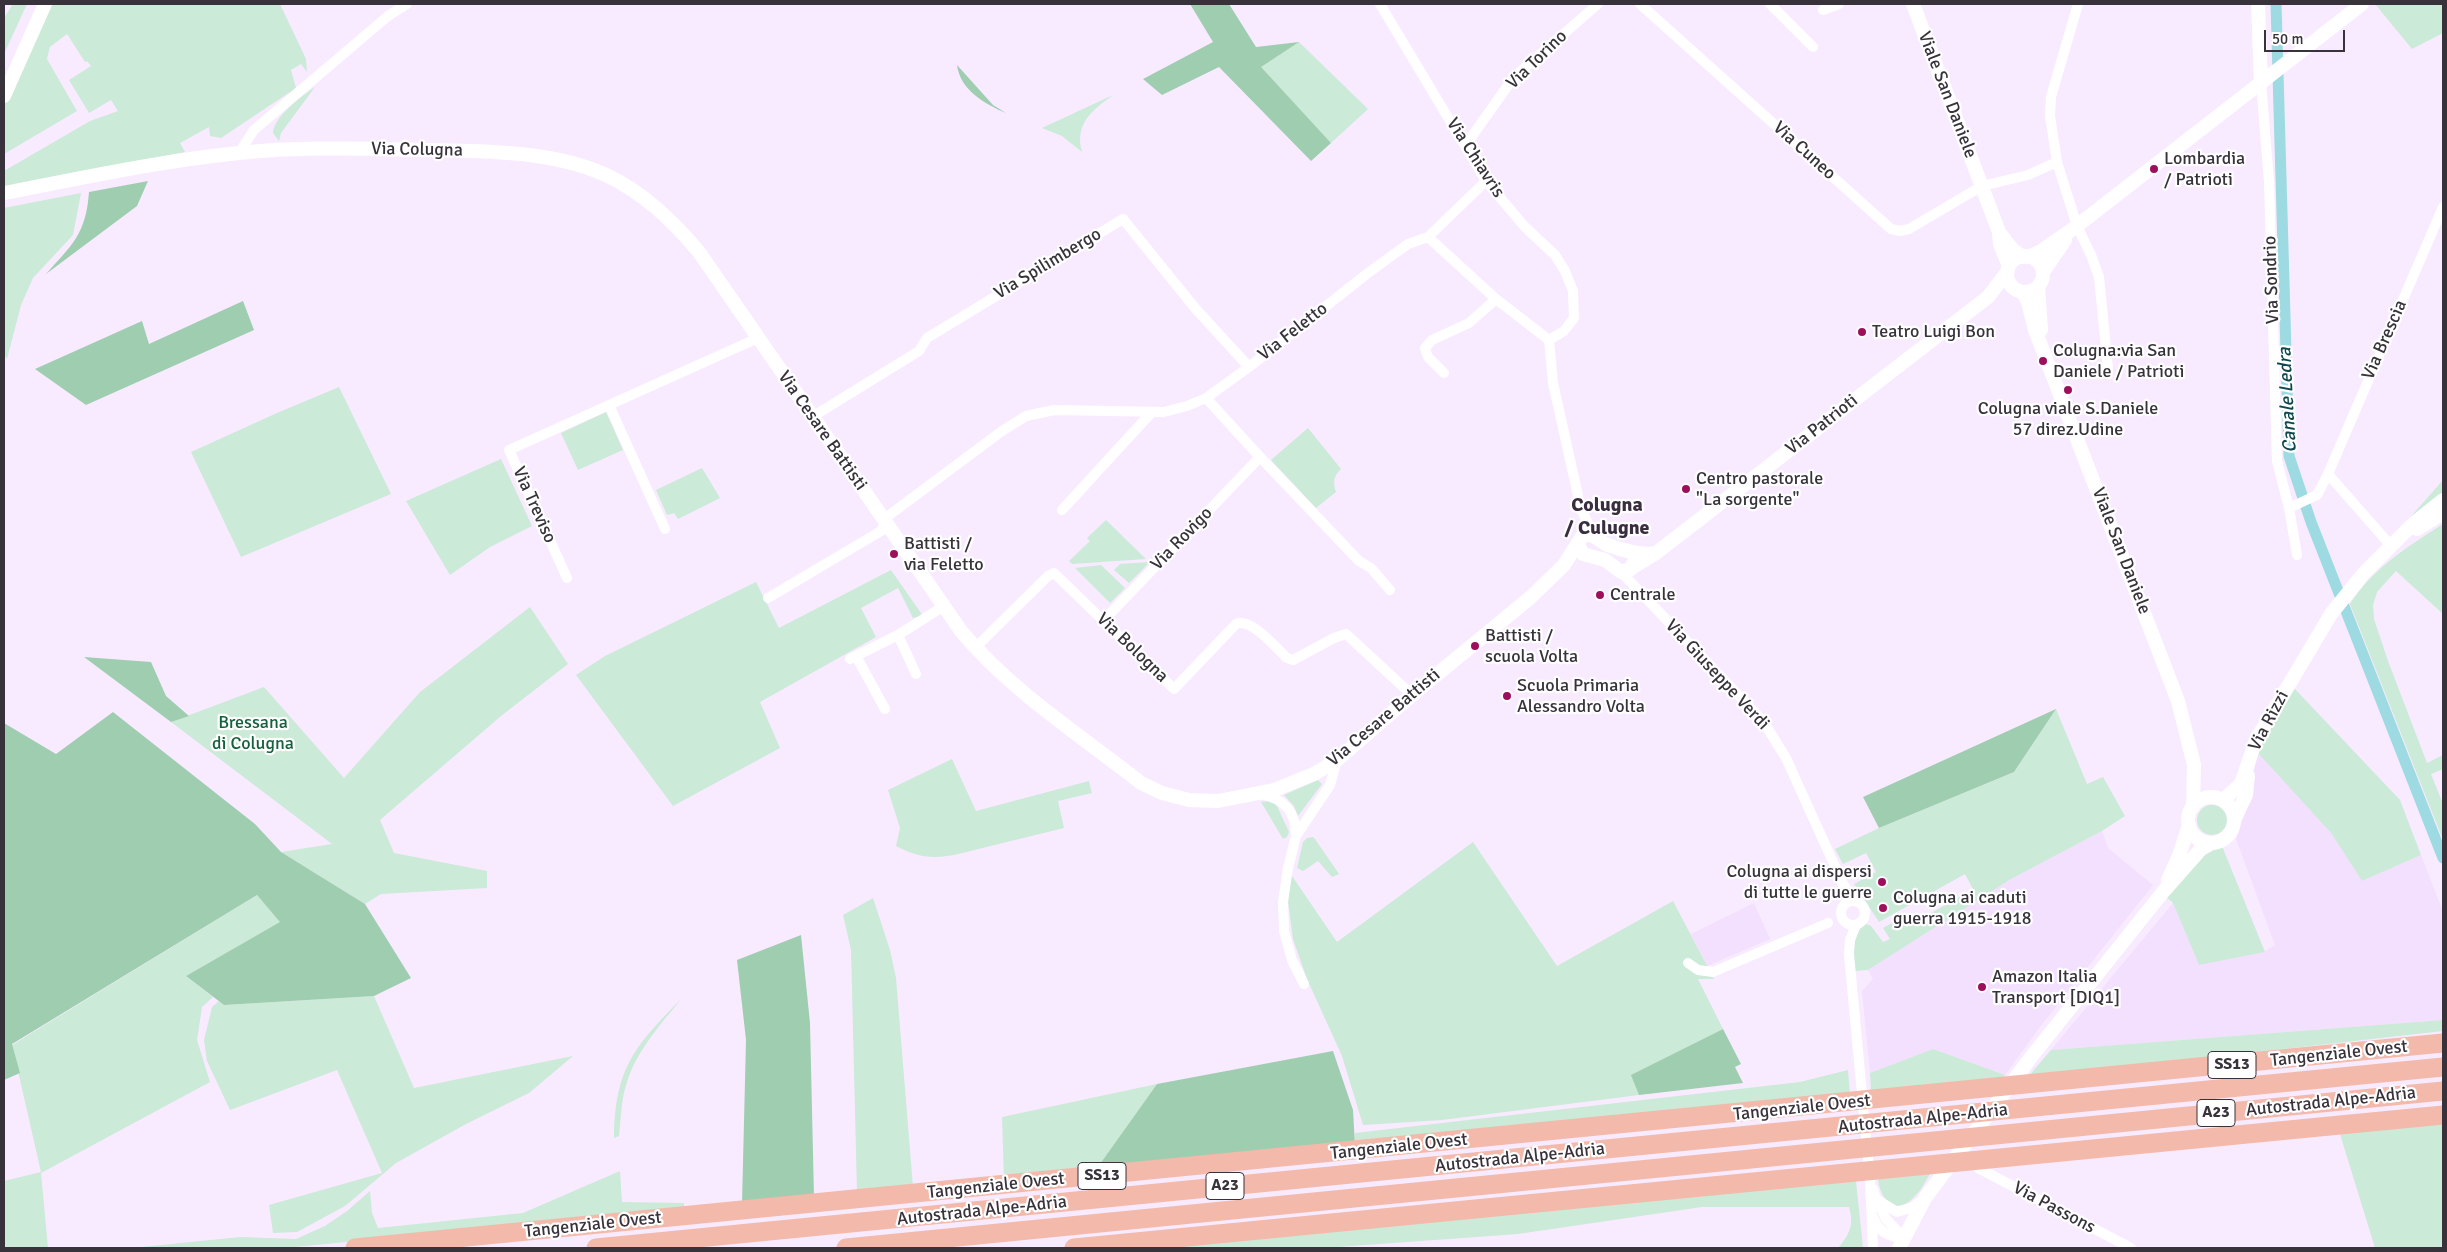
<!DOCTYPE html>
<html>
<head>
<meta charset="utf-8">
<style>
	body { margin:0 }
	#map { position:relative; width:2447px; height:1252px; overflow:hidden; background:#f8ebff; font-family:Signika,sans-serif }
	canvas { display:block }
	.frame { position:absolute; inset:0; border:5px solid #38323b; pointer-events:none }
	.scale { position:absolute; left:2264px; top:30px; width:81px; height:22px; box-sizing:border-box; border:2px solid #38323b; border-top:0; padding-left:6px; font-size:15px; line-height:18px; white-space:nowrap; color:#38323b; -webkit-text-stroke:4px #fefefe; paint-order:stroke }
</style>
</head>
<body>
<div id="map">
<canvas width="2447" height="1252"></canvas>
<div class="frame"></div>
<div class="scale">50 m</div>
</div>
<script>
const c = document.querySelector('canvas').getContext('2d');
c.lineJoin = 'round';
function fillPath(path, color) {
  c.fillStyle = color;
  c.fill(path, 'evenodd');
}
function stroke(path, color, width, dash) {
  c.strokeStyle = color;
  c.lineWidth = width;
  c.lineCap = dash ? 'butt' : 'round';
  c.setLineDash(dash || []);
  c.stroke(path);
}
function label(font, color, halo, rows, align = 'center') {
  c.font = font + ' Signika,sans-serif';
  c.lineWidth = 4.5;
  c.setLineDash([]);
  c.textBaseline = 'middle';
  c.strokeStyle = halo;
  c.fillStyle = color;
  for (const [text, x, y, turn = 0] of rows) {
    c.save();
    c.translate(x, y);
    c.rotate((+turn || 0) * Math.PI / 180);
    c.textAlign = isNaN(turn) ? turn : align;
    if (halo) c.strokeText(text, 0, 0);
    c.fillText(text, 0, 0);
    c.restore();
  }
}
fillPath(new Path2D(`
	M2257,752L2331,833L2362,881L2421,855L2443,912V1020L2051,1050L2173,903L2199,965L2264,952L2275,945L2236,839L2251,796Z
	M2102,831L2108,848L2153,885L2040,1027L2005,1075L1933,1049L1870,1073L1862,991L1873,979L1868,970L2011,879Z
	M1754,903L1770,939L1707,966L1691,934Z`), '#f3dffe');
fillPath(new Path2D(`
	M13,4H27L4,54V18Z
	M49,4H280L306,59L307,72L301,64L291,70L296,88L221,138L210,136L209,127L180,143L185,152L4,188V171L90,121L118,111L111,100L89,113L69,80L91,66L87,61L85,62L67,34L50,47L47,59L77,111L4,154V105Z
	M2375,4H2443V33L2412,49Z
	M1299,42L1368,109L1331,143L1260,67Z
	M315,87L281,133L279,141L273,133C274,116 302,96 315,87Z
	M1113,95C1093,110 1074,123 1082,152L1062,136L1042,128Z
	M81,193L73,235L33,278L21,305L7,359L4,355V208Z
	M339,387L391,494L241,557L191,452L277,413Z
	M606,412L623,450L578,470L561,433Z
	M1308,428L1341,469C1333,476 1333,483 1336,492L1316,508L1271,460Z
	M501,459L532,526L490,547L450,575L406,501Z
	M702,468L720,498L678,519L674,513L667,515L656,490Z
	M2443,480V492L2407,521Z
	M1106,520L1146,559L1072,564L1069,561L1090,541L1087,538Z
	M2443,524V614L2396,571L2377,592L2373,605L2374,619L2388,661L2427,763L2443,755V769L2431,774L2443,804V840L2350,604C2373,568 2407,547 2443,524Z
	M1150,562L1129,583L1114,570L1120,564Z
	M1101,565L1125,588L1110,603L1075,568Z
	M891,570L923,616L913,618L898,588L861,608L876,637L760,702L780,748L673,806L576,675L605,656L756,582L779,628Z
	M530,607L568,664L501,716L380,820L394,853L487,871V888L381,894L365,904L281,852L332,844L171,722L264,687L344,778L420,692Z
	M2294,688L2400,800L2421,855L2362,881L2331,833L2257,752Z
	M2056,709L2087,784L2103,777L2125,816L2102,831L2011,879L1868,970L1855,971C1853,955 1851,940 1862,926L1866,924L1871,926L1883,942L1890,939L1883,928L1901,918L1907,927L1973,889L1965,874L1879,922L1854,884L1876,872L1866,853L1843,864L1835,849L1879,828L2014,772Z
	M952,759L976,811L1089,781L1092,793L1058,801L1064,828L954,855C929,859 918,857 896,846L900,828L888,790Z
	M1318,780L1322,784L1298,816L1294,806L1284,795Z
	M1272,801L1277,806L1289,832L1287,837L1283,839L1261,802Z
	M2197 820a15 15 0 1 1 30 0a15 15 0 1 1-30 0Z
	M1313,837L1315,839L1339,874L1332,877L1318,861L1303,871L1297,868L1303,842L1307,838Z
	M1473,842L1557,966L1673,901L1714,979H1698L1723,1029L1632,1075L1639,1095L1442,1120L1363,1125L1342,1056L1307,979L1293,939L1288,902L1290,873L1337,942Z
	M2222,846L2265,952L2199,965L2173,903L2165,896L2203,856Z
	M257,895L281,922L186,976L213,997L202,1007L197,1040L210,1082L41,1173L48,1248H4V1181L41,1172L12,1045Z
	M873,898L890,950L896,978L913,1187L857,1192L851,950L843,915Z
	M374,996L414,1088L573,1056L529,1093L466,1124L396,1163L345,1206L297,1232L273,1233L269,1205L382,1173L337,1070L230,1110L207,1061L204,1040L212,1007L219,1001L224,1005Z
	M682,998C661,1024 637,1050 627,1082C621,1099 621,1118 619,1136L614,1138C615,1067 635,1046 682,998Z
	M2443,1020V1031L2027,1078L2051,1050Z
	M1933,1049L2005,1075L2001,1081L1871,1093L1870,1073Z
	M1848,1070L1850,1095L1355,1145V1133L1800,1082Z
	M1157,1084L1095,1171L1004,1180L1002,1117Z
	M2443,1123V1248H2375L2340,1134Z
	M620,1171L622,1202L684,1203V1209L285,1248H131L241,1237L296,1239L325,1226L347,1211L370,1191L372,1213L378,1228L523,1213Z
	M1930,1174C1925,1182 1921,1191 1914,1197C1895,1217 1880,1199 1878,1179Z
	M1856,1181L1863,1248H1838C1850,1234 1854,1225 1849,1207H1702L1518,1234L1324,1248H1146Z`), '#cbead7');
fillPath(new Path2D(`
	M1190,4H1229L1256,47L1299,42L1261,67L1331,143L1311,161L1219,67L1162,95L1143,79L1213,42Z
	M957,65L993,105L1006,113C985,104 960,90 957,65Z
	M148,181L137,206L46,274C72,245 86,234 89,192Z
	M243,301L254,330L86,405L35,369L142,321L149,344Z
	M84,657L151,662L166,696L189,716L171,722Z
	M2056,709L2014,772L1879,828L1863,797Z
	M113,712L255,824L281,852L365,904L411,978L374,996L224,1005L186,976L280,922L257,895L12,1044L20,1073L4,1080V723L56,754Z
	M801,935L810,1023L814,1197L742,1203L746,1040L737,960Z
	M1723,1029L1741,1064L1735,1067L1743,1083L1639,1095L1631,1075Z
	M1333,1051L1353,1110L1355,1145L1095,1171L1157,1084Z`), '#9fcdb0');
stroke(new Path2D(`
	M2276,4L2289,456L2311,522L2443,858`), '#9ddae1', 11);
stroke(new Path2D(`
	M1380,4L1486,181L1525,227L1555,255L1565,271L1573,291L1574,318L1564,331L1549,340
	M1640,4L1891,229L1900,231L1909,229L1982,186L2028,175L2057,162
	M1770,4L1813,47
	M2078,4L2051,97L2050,116L2057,162L2077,226L2091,255L2099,277L2108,369
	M1823,10L1839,4
	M2261,82L2269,182L2277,461L2289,508L2297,555
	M1465,146L1514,77L1598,4
	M239,153L254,130L388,16L407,4
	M1428,237L1496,299L1549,340
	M1549,340L1553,383L1581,509L1594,536
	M1444,373L1428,357L1425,348L1432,340L1469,323L1496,299
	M609,405L665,529
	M812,417L919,351L927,338L1123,219L1195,308L1249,367
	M1260,457L1359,561L1371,568L1390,590
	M2289,508L2317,495L2328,474
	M1062,510L1151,413
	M884,519L1002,431L1026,416L1054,410L1164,412L1187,406L1206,398L1249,367L1368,273L1408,244L1428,237L1486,181
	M2392,547L2328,474L2443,207
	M1621,572L1763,721L1786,758L1843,884L1855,901
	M567,578L509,450L758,338
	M768,598L881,531L886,523
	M1104,620L1260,457L1206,398
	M898,635L916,674
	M975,648L1048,576L1054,573L1174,689L1236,624C1251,617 1276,648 1287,658L1293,660L1334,638L1346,634L1412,695
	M856,656L885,709
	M850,659L898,635L944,606
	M1261,794C1285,799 1296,812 1296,836
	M1841 913a12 12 0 1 1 24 0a12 12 0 1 1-24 0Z
	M1856,925L1850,940L1849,954L1870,1180L1873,1248
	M1688,963L1698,970L1713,972L1828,923
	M1304,984L1292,960L1284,931L1283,902L1288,868L1296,836L1330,785L1337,760
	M1978,1168L2131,1248
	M1873,1189L1876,1199L1897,1212L1913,1207L1922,1200
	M1877,1200L1886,1219L1904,1238
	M1873,1217C1879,1232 1888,1237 1904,1238`), '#fff', 10);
stroke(new Path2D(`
	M1913,4L1999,232
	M2258,4L2261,82
	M4,96L45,4
	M4,193C82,178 160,161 239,153C304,146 370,149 436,150C491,152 552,151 604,174C643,192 672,220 699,252L961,631C1011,691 1080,735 1141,783L1162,793L1189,800L1218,801L1274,790L1314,774L1337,760L1412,695L1531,597L1564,565L1583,535C1594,532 1599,542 1608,545C1622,550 1643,556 1656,553
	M2007 274a18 18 0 1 1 36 0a18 18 0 1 1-36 0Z
	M2028,257L2041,251L2073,229L2362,4
	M2009,266L2000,244L1999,232L2013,250L2023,257
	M2043,272L2065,240
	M2038,287L2041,330
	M2023,292L2028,302L2035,330L2178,701L2194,765L2193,807
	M2417,529L2443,513
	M1578,545L1583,554L1605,560L1621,572L1631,569L1635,559
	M1633,567L1656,553L1988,297L2008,271
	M2188 820a23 23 0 1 1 46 0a23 23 0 1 1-46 0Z
	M2223,800L2241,784L2256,740L2331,614L2364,573L2413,524L2443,500
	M2234,820L2246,795L2248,776
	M2168,880L2179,856L2189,825
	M1899,1248L1925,1198L2032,1056L2163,892L2201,849L2211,843`), '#fff', 14);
stroke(new Path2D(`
	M355,1248L2443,1043
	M596,1248L2443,1067
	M846,1248L2443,1091
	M1074,1248L2443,1115`), '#f3b9aa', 19);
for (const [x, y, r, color] of [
	[2154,169,5,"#9d0f5c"],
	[1862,332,5,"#9d0f5c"],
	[2043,361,5,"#9d0f5c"],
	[2068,390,5,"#9d0f5c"],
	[1686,489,5,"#9d0f5c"],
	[894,554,5,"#9d0f5c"],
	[1600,595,5,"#9d0f5c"],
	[1475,646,5,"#9d0f5c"],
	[1507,696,5,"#9d0f5c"],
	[1882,882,5,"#9d0f5c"],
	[1883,908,5,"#9d0f5c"],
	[1982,987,5,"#9d0f5c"]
]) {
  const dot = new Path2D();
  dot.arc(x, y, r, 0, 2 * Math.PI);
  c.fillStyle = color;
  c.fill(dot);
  stroke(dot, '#fefefe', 2);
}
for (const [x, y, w] of [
	[2232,1065,48],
	[2216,1113,38],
	[1102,1176,48],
	[1225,1186,38]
]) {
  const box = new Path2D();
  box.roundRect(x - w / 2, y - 13.5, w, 27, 4);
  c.fillStyle = '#fefefe';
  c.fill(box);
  stroke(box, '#38323b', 1);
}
label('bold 16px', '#38323b', null, [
	["SS13",2232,1065],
	["A23",2216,1113],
	["SS13",1102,1176],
	["A23",1225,1186]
]);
label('18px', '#38323b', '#fefefe', [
	["Via Torino",1537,60,-44],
	["Viale San Daniele",1947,95,69],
	["Via Colugna",417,150,1],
	["Via Cuneo",1804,151,42],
	["Via Chiavris",1475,158,57],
	["Via Spilimbergo",1048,264,-31],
	["Via Sondrio",2272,280,-92],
	["Via Feletto",1293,332,-38],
	["Via Brescia",2385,340,-66],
	["Via Patrioti",1822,425,-38],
	["Via Cesare Battisti",822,431,55],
	["Via Treviso",534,505,66],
	["Via Rovigo",1182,539,-46],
	["Viale San Daniele",2121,551,69],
	["Via Bologna",1132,648,44],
	["Via Giuseppe Verdi",1717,675,47],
	["Via Cesare Battisti",1384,718,-40],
	["Via Rizzi",2269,721,-62],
	["Tangenziale Ovest",2339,1054,-6],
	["Autostrada Alpe-Adria",2331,1102,-6],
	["Tangenziale Ovest",1802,1108,-6],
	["Autostrada Alpe-Adria",1923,1119,-6],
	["Tangenziale Ovest",1399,1147,-6],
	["Autostrada Alpe-Adria",1520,1158,-6],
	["Tangenziale Ovest",996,1186,-6],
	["Via Passons",2054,1208,28],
	["Autostrada Alpe-Adria",982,1211,-6],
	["Tangenziale Ovest",593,1225,-6]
]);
label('18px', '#38323b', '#fefefe', [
	["Lombardia",2164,159],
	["/ Patrioti",2164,180],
	["Teatro Luigi Bon",1872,332],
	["Colugna:via San",2053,351],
	["Daniele / Patrioti",2053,372],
	["Colugna viale S.Daniele",2068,409,"center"],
	["57 direz.Udine",2068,430,"center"],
	["Centro pastorale",1696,479],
	["\"La sorgente\"",1696,500],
	["Battisti /",904,544],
	["via Feletto",904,565],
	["Centrale",1610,595],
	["Battisti /",1485,636],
	["scuola Volta",1485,657],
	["Scuola Primaria",1517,686],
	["Alessandro Volta",1517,707],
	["Colugna ai dispersi",1872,872,"right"],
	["di tutte le guerre",1872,893,"right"],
	["Colugna ai caduti",1893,898],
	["guerra 1915-1918",1893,919],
	["Amazon Italia",1992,977],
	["Transport [DIQ1]",1992,998]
], 'left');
label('18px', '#15603d', '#fefefe', [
	["Bressana",253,723],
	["di Colugna",253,744]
]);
label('italic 19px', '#0f474c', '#fefefe', [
	["Canale Ledra",2288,400,-93]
]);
label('bold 20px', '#392d3f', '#fefefe', [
	["Colugna",1607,506],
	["/ Culugne",1607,529]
]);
</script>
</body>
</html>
